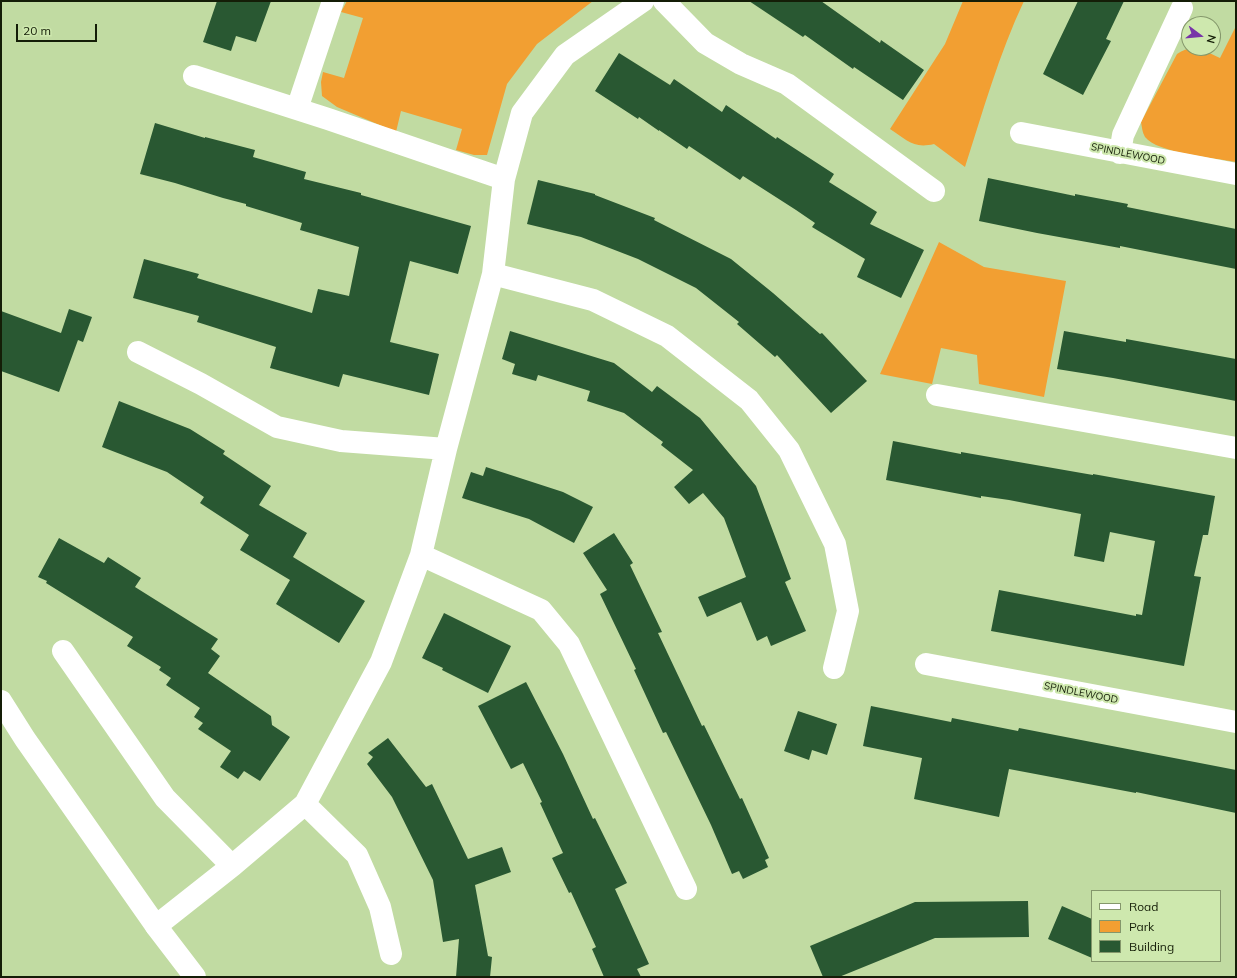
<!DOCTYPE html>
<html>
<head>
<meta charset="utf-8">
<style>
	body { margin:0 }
	#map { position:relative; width:1237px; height:978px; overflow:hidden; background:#c1dba2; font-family:Mulish,sans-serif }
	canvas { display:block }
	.frame { position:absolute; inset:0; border:2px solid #141d07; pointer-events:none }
	.legend { position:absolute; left:1091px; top:890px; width:130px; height:72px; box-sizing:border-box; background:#cee8ae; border:1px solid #84976b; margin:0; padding:5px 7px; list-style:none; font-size:12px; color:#141d07 }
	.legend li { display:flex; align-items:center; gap:8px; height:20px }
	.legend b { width:20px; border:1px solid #84976b }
	.north { position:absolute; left:1181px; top:16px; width:40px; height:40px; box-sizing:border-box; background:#cee8ae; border:1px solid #84976b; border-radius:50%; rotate:106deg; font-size:11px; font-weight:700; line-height:16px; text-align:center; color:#141d07 }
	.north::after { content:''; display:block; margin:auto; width:14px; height:18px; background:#7834a8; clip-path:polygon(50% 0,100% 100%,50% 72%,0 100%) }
	.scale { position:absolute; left:16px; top:24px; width:81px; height:18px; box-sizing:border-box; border:2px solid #141d07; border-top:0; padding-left:5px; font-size:12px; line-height:14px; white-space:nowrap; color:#141d07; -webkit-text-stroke:3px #cee8ae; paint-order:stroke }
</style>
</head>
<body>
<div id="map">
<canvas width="1237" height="978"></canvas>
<div class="frame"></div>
<ul class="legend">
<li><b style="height:5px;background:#fff"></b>Road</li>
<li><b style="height:11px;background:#f29f32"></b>Park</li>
<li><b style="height:11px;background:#295832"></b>Building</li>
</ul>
<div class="north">N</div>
<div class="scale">20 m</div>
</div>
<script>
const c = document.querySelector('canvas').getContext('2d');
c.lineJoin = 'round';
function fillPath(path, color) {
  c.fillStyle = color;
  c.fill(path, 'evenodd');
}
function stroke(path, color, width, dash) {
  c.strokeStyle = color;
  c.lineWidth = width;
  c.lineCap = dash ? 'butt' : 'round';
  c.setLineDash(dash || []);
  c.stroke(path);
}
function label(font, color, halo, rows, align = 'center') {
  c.font = font + ' Mulish,sans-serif';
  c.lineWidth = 4;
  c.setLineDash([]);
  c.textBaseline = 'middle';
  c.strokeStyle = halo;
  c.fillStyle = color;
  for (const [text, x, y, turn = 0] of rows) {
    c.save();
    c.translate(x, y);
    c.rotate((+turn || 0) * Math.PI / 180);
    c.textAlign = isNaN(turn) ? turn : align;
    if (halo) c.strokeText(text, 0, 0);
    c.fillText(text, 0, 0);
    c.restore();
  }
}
fillPath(new Path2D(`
	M347,1H593L537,44L507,84L487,155H474L456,150L462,129L401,111L396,132L337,107L322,96L321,82L323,72L344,78L363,18L341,12Z
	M963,1H1024C999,54 983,111 965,167L934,144C913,149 907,140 890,129L945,44Z
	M1236,26V162C1215,158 1157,153 1145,137C1142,132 1142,127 1141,122L1177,54C1193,43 1204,51 1220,58Z
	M939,242L984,267L1066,281L1044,397L979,384L977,355L941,348L932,384L880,374Z`), '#f29f32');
fillPath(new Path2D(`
	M217,1H271L256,42L236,36L231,51L203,42Z
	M749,1H821L880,43L881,40L924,70L903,100L854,67L853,69L805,35L803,37Z
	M1078,1H1124L1106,39L1111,41L1083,95L1043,74Z
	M619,53L670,85L674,79L722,112L726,105L776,139L777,137L834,174L829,182L877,212L870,224L924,250L901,298L857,277L865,259L812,227L815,223L796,210L743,176L740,180L689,146L687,149L659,130V131L639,117L638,119L595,91Z
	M155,123L205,138V137L255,150L253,157L306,172L304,179L361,193V195L471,226L458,274L410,261L390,342L439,354L429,395L343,374L339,387L270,368L276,347L197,322L199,316L133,298L144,259L199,274L197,278L312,313L318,289L349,296L359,247L300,230L302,223L246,206V204L223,198L175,183L140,174Z
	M988,178L1075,196V194L1128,204L1127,207L1236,229V269L1120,246V248L1037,233L979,221Z
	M538,180L595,194V195L655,218L654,220L731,259L773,293L820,334L822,333L867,381L831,413L777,355L775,357L737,324L739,322L696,288L638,259L581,237L527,224Z
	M69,309L92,317L83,342L78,340L59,392L1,371V311L61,333Z
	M510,331L614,363L652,392L657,386L700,418L756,486L791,579L785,582L806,631L771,646L767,636L757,641L741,602L707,617L698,597L746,577L724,518L703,493L689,504L674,487L693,470L661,445L663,442L624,413L587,401L590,391L538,375L536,381L512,374L515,364L502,359Z
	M1064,331L1126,342V339L1236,359V401L1113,378L1057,369Z
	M119,401L190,429L225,451L223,454L271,486L259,505L307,533L293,557L365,601L339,643L276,604L290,580L240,550L249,535L200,503L204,497L167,472L102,447Z
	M893,441L961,454V452L1093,475V474L1215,496L1208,535H1203L1194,576L1201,577L1184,666L991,631L999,590L1136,616V614L1142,615L1155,541L1110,532L1104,562L1074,556L1081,514L1009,500L981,496V498L886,480Z
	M486,467L563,492L593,507L574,543L529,519L462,498L471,472L483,476Z
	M614,533L633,563L630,565L662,632L658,633L702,726L704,725L740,799L742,798L769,858L765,860L768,867L743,879L739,871L732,874L711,825L666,732L663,733L634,670L636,669L600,594L607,590L583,553Z
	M59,538L104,563L108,557L141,578L135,587L218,639L211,649L220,656L208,673L271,716L272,725L290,737L260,781L244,771L238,779L220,767L231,751L198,729L203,723L194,717L200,708L166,685L171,678L159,670L161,667L127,646L133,637L46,583L47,581L38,577Z
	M444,613L511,646L488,693L442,670L443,668L422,658Z
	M526,682L563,754L593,819L595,818L627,883L615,889L649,964L637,969L641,977H604L592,949L596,947L571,892L569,893L552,858L563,853L540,803L542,802L523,763L511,769L478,706Z
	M871,706L951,722L952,718L1018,731L1019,728L1236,770V813L1136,792V793L1009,769L999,817L914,799L922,758L863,746Z
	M798,711L837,724L827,755L812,750L809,760L784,751Z
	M388,738L426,787L432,784L468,859L502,847L511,872L475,885L488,956L492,957L490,977H456L459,939L443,942L433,880L392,797L367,764L373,757L368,753Z
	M1028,901L1029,937L935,938L839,977H823L810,946L915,902Z
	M1062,906L1092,919V958L1048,939Z`), '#295832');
stroke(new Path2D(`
	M664,1L705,43L741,64L787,84L934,191
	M194,76L328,119L504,179
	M297,109L333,1
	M1021,133L1236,174
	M1120,153L1123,135L1182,8
	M493,274L593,300L667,336L749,400L789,450L835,544L848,611L834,668
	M138,352L201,384L277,427L341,441L446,449
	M937,395L1236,448
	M421,555L541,610L569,644L686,889
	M63,651L165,798L232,866
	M926,664L1236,722
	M305,804L357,855L380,907L391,954
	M156,926L232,866L305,804L381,662L421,555L446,449L493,274L504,179L522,113L565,55L643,1`), '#fff', 22);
stroke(new Path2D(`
	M1,701L25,739L156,926L195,977`), '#fff', 22);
label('10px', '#141d07', '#cee8ae', [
	["SPINDLEWOOD",1128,154,11],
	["SPINDLEWOOD",1081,693,11]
]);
</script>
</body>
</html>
